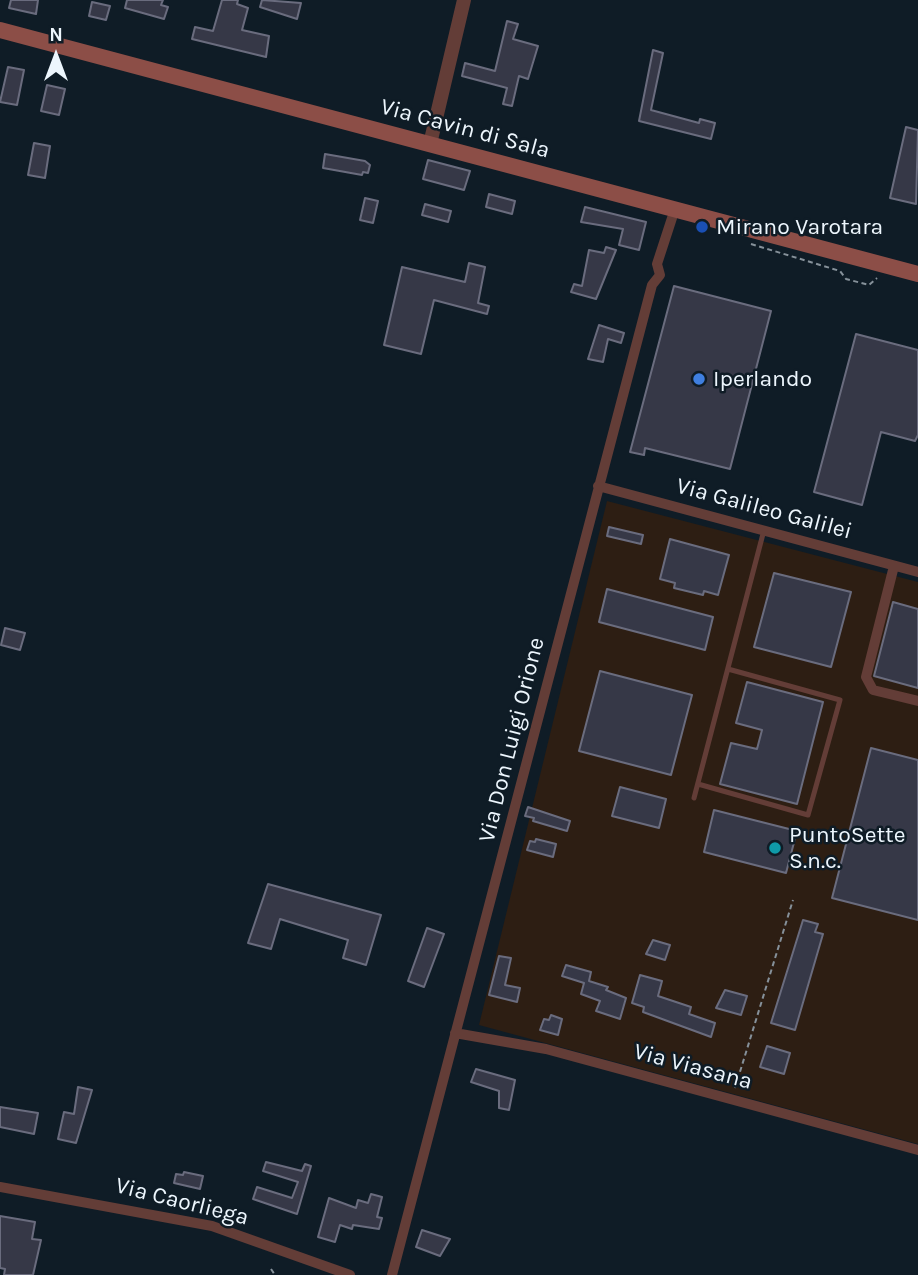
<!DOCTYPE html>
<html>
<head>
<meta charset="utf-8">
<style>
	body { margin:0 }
	#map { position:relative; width:918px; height:1275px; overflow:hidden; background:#0f1c26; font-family:Karla,sans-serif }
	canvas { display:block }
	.north { position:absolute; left:21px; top:21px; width:70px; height:70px; -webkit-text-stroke:5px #0f1c26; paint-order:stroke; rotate:0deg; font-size:19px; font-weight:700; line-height:28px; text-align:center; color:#edf6fd }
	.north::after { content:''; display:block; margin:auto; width:24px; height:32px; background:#edf6fd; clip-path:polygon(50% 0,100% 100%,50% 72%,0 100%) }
</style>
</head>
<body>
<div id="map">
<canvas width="918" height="1275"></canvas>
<div class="north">N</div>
</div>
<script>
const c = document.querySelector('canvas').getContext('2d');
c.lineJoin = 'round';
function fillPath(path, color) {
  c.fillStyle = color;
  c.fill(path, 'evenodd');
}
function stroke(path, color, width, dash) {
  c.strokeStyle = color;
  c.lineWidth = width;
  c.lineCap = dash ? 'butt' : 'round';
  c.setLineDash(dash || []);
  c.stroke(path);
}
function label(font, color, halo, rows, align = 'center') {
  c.font = font + ' Karla,sans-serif';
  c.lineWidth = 5;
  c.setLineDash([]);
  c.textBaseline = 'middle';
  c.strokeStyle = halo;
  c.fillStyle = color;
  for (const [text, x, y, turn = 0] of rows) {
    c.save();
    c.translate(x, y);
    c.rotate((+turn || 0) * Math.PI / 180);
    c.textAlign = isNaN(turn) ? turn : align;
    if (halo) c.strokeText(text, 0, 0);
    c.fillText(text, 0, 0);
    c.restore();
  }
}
fillPath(new Path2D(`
	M607,501L918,582V1144L479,1025Z`), '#2d1e13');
const building = new Path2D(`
	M11,0H38L36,14L9,8Z
	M127,0H163L161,5L168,7L164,19L125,8Z
	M222,0H238L237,4L248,8L242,30L269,36L266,57L192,39L195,27L213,31Z
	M262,0L301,3L297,19L260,7Z
	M92,2L110,6L106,20L89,16Z
	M507,21L518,24L513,39L538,46L528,79L519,76L512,106L503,104L507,88L462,76L465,63L495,71Z
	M653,50L663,53L651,110L699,123L700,119L715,123L711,139L639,121Z
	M8,67L24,70L17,105L0,102Z
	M47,85L65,89L59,115L41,111Z
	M906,127L918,130L916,204L890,198Z
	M34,143L50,146L45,178L28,175Z
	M325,154L365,161L370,165L368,173L363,172L362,175L323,168Z
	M428,160L470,171L464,190L423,179Z
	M489,194L515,201L512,214L486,207Z
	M365,198L378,201L373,223L360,220Z
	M425,204L451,211L448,222L422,215Z
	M585,207L646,222L639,250L619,245L623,229L581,222Z
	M606,247L616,250L596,299L571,292L574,284L582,286L589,250L604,253Z
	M469,263L485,267L478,303L489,306L487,314L434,300L421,354L384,345L402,267L465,282Z
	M674,286L771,311L730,469L645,448L644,455L630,452Z
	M599,325L624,333L621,343L608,339L603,362L588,359Z
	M856,334L918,350V435L915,441L881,432L862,505L814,492Z
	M609,527L643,535L641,544L607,536Z
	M670,539L729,555L718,595L704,591L703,595L674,588L675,583L660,579Z
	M774,573L851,592L831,667L754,647Z
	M607,589L713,617L705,650L599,622Z
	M893,602L918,609V688L874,676Z
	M5,628L25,633L20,650L1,645Z
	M600,671L692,695L671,775L579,751Z
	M747,682L823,702L797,804L720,784L731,743L757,749L762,730L736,723Z
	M871,748L918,760V920L832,898Z
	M620,787L666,799L659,828L612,816Z
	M528,807L570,821L567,831L533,821L534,818L525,816Z
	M714,810L797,831L786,873L704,852Z
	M536,839L556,844L553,857L527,850L530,841L535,842Z
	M268,884L381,915L366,965L343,958L348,940L280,919L271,949L248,943Z
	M803,920L818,924L815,932L823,934L795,1030L771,1023Z
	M427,928L444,934L424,987L408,981Z
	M653,940L670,945L665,960L646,954Z
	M499,956L511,958L505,985L520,988L517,1002L489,995Z
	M566,965L591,972L589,981L608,987L606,990L626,998L620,1019L596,1011L600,1001L581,994L584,983L562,976Z
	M640,975L662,981L658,996L691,1007L689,1014L715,1023L711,1037L643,1012L644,1007L632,1003Z
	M725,990L747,996L741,1015L716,1008Z
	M551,1015L562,1019L558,1035L540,1030L544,1019L549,1020Z
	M767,1046L790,1053L784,1074L760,1067Z
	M476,1069L515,1080L509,1110L499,1108V1091L471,1082Z
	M78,1087L92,1090L76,1143L58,1139L64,1112L74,1114Z
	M0,1107L38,1113L34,1134L0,1127Z
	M266,1162L302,1171L305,1164L311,1166L297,1214L253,1199L257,1187L292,1198L298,1182L263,1171Z
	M184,1172L203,1176L200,1189L174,1183L176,1174L183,1175Z
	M371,1194L382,1197L377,1217L382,1218L379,1229L353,1225L352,1229L340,1225L335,1242L318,1237L329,1198L356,1208L358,1200L368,1203Z
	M0,1216L35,1222L32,1239L41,1240L33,1275H4L5,1269L0,1268Z
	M422,1230L450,1239L440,1256L416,1247Z`);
fillPath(building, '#363847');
stroke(building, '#6a6c7e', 2);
stroke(new Path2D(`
	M751,244L840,271L846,279L869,285L877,278
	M735,1088L793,900
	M271,1269L275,1275`), '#86919a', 2, [5, 3.5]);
stroke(new Path2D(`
	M698,784L808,815L840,700L728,669
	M694,798L764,530`), '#633d37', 5);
stroke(new Path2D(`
	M598,486L918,572
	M894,566L866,677L873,690L918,701
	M455,1033L546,1049L918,1150
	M0,1187L212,1226L350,1275
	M392,1275L652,285L660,275L657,264L672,218`), '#633d37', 10);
stroke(new Path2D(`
	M430,144L464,0`), '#633d37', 14);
stroke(new Path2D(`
	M0,30L918,274`), '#8c4e47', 16);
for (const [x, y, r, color] of [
	[702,227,7,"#1a4fb4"],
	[699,379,7,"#3f7fe0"],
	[775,848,7,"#0f9aa8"]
]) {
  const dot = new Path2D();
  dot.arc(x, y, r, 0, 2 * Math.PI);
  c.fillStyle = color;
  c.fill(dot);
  stroke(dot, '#0f1c26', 2.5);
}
label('23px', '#edf6fd', '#0f1c26', [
	["Via Cavin di Sala",465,129,15],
	["Via Galileo Galilei",764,509,15],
	["Via Don Luigi Orione",512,740,-76],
	["Via Viasana",693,1067,15],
	["Via Caorliega",182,1202,14]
]);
label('23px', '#edf6fd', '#0f1c26', [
	["Mirano Varotara",716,227],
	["Iperlando",713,379],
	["PuntoSette",789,835],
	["S.n.c.",789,861]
], 'left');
</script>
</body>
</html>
